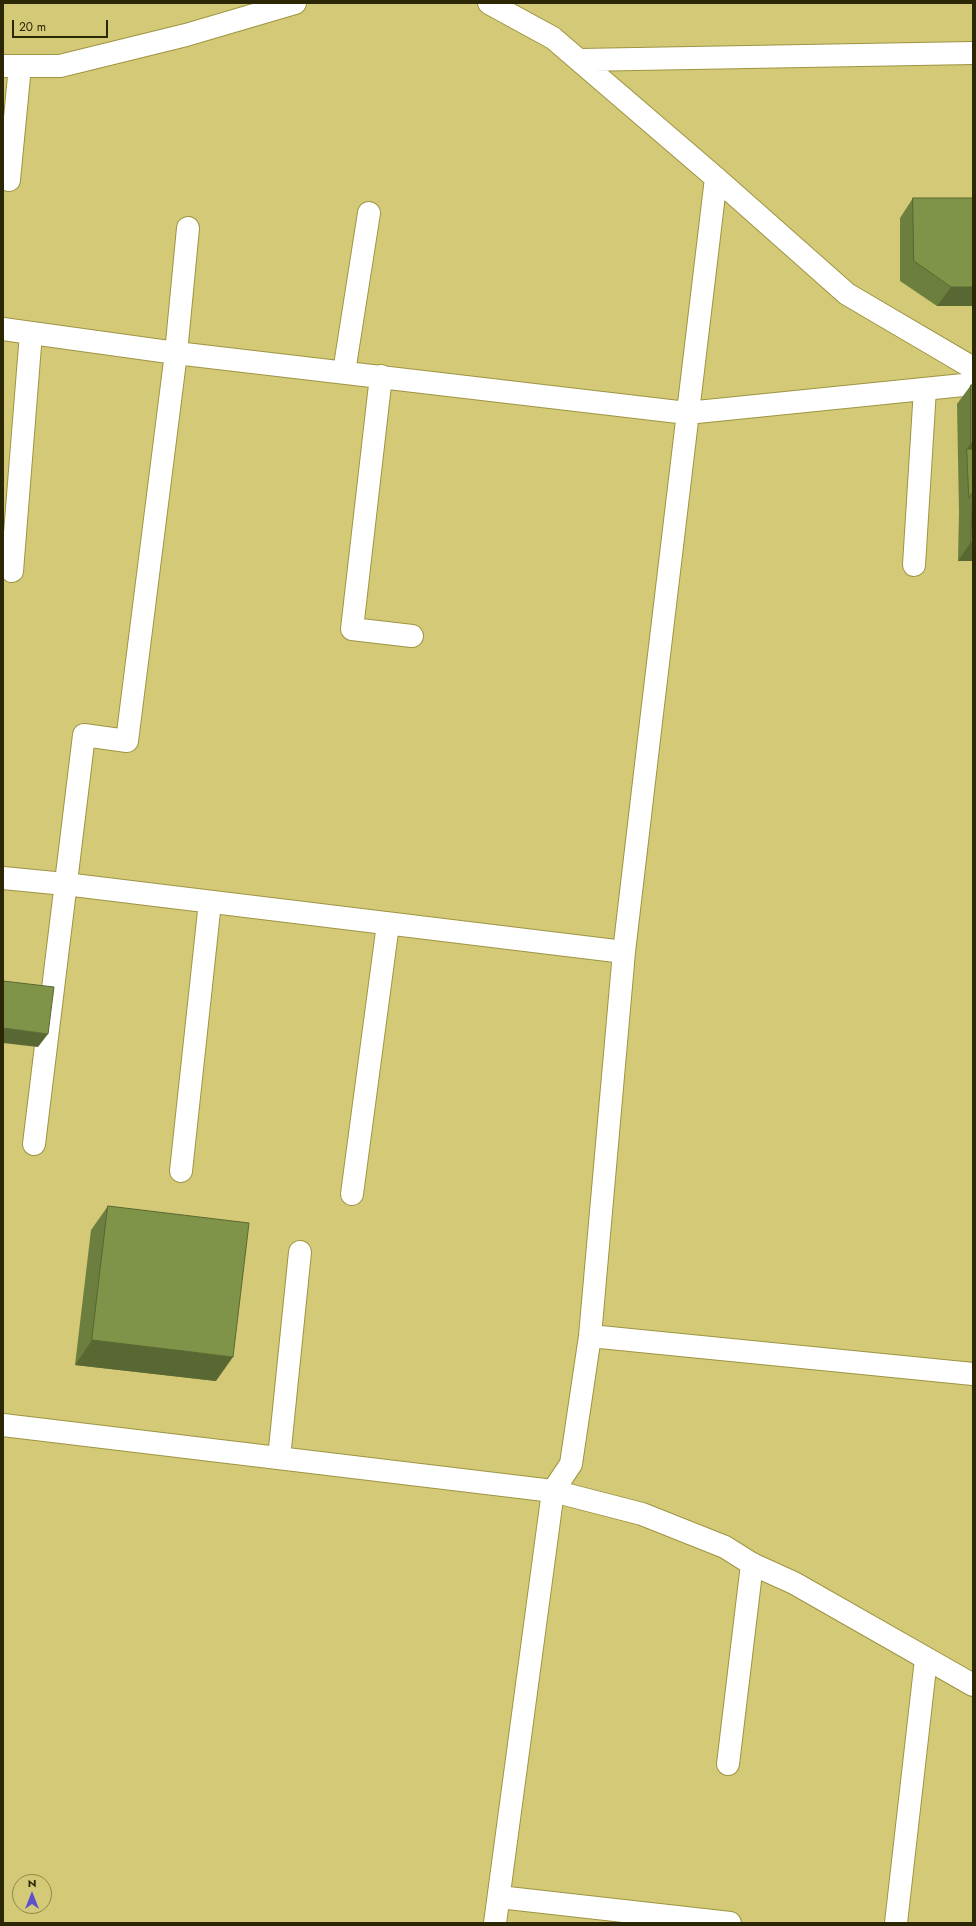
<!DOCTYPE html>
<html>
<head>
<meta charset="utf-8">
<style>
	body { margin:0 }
	#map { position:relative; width:976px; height:1926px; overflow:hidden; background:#d4c977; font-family:Jost,sans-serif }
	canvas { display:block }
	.frame { position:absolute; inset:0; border:4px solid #2b2603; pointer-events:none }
	.north { position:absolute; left:12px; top:1874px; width:40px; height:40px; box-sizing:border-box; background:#d4c977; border:1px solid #908849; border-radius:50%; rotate:0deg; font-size:11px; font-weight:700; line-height:16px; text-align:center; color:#2b2603 }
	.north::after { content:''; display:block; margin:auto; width:14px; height:18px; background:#5c51ca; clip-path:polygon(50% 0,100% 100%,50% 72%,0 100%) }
	.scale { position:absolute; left:12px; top:20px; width:96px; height:18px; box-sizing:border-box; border:2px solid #2b2603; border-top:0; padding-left:5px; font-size:12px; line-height:14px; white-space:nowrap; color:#2b2603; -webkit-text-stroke:3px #d4c977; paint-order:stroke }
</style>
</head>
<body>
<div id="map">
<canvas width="976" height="1926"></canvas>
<div class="frame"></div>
<div class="north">N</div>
<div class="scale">20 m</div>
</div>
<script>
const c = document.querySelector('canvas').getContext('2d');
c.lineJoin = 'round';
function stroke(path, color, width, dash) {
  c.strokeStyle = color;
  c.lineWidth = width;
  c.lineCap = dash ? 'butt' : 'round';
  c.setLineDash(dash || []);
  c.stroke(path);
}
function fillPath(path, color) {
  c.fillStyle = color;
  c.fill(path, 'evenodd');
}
const minor = new Path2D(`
	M489,3L553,38L716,178L847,294L973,368
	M580,60L973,53
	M3,66H60L186,35L295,3
	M9,180L20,66
	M3,329L176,353L687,413L973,384
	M344,372L369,213
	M381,376L352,629L412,636
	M914,565L925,389
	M12,571L31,333
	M3,878L65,884L624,952L590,1336L571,1464L553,1491L495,1923
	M624,952C655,694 683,435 716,178
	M34,1144L84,735L127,741L176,353L188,228
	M181,1171L210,902
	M352,1194L388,924
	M590,1336L973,1374
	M279,1458L300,1252
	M728,1764L752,1564
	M499,1897L730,1923
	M896,1923L926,1659`);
const tertiary = new Path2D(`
	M3,1425L553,1491L642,1514L725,1547L752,1564L794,1583L973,1685`);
stroke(minor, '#9e9442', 24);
stroke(tertiary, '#9e9442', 24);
stroke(minor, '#fff', 22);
stroke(tertiary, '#fff', 22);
fillPath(new Path2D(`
	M913,198L973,306H937L900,281V218Z
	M971,385H973V561H958L959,512L957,404Z
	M108,1206L216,1381L75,1365L91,1230Z`), '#6d7f3e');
fillPath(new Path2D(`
	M951,287H973V306H937Z
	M971,443H973V462L967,449Z
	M971,542H973V561H958Z
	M3,1028L48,1034L38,1047L3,1043Z
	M92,1340L233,1357L216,1381L75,1365Z`), '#596832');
const building = new Path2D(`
	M913,198H973V287H951L914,261Z
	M971,385H973V443H971Z
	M967,449H973V492L969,498Z
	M973,492V542H971Z
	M3,981L54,987L48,1034L3,1028Z
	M108,1206L249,1223L233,1357L92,1340Z`);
fillPath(building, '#7f9448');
stroke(building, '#596832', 1);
</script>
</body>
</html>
